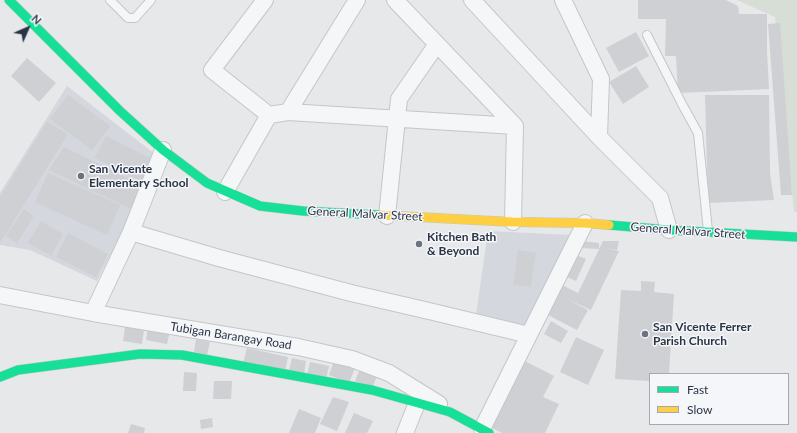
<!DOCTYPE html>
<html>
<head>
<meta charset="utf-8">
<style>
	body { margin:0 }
	#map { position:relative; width:797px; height:433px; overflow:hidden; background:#e6e8ea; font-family:Lato,sans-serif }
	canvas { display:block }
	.legend { position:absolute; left:649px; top:373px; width:140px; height:52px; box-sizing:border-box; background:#f4f6f9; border:1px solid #a4a8b1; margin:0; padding:5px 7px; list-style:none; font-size:12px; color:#2b3445 }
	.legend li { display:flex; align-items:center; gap:8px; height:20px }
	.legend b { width:20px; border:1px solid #a4a8b1 }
	.north { position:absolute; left:8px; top:8px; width:40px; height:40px; -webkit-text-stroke:3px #f4f6f9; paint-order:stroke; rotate:45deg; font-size:11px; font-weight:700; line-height:16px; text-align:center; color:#2b3445 }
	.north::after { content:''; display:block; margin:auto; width:14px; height:18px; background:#2b3445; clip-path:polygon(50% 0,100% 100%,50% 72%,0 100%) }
</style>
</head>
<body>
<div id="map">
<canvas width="797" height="433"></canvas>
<ul class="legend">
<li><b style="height:5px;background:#16e098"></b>Fast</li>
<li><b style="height:5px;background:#ffcf43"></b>Slow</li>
</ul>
<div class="north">N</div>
</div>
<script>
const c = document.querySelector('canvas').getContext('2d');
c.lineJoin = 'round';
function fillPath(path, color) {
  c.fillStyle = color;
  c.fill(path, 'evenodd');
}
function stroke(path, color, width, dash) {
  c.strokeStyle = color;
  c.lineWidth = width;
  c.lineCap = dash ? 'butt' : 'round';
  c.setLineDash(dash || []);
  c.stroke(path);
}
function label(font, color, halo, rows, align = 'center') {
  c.font = font + ' Lato,sans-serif';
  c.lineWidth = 3;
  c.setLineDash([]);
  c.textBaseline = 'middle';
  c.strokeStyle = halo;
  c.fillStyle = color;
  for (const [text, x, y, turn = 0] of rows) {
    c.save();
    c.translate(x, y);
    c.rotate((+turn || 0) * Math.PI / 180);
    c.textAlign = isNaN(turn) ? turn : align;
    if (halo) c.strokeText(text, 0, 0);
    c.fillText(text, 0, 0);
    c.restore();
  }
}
fillPath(new Path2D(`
	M67,86L160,158L97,281L30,250L0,245V193Z
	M488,231L572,235L525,328L476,315Z`), '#d4d7dd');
fillPath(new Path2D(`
	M737,0H797V212H794L775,17Z`), '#d6ded6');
fillPath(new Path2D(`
	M638,0H726L738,6L739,14H767V51L769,89L678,93L676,56H665L666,19H638Z
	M780,23L792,195H781L768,24Z
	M636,32L649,56L619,72L606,48Z
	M27,58L56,83L39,102L11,76Z
	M636,66L649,87L623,104L609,82Z
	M68,95L110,126L92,150L50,119Z
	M705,95H769L770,173L774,200L708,203Z
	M47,122L68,134L0,243V197Z
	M106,136L158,162L147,184L95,158Z
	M64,147L146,187L135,211L49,170Z
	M48,173L120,205L107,235L35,202Z
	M24,209L34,216L17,243L6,236Z
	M41,221L63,234L51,256L28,243Z
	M68,233L108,254L96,277L56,257Z
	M581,241L599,243V249L580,248Z
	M603,241H619L617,250L605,248L619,251L591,310L565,298L588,310L577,330L546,314L562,285L578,293Z
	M518,250L536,253L531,287L513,285Z
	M576,255L586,259L576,281L567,277Z
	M641,281L655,282L654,292L674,294L669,374H650V381L615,379L621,290L641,291Z
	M551,321L568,331L561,343L544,334Z
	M125,327L144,330L142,344L123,341Z
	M148,327L170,331L167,344L146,340Z
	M576,337L604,350L588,385L560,372Z
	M196,339L210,342L207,355L194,352Z
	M247,348L288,357L285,371L243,363Z
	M292,358L306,361L304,374L289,371Z
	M521,359L554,376L543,397L559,404L545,433H502L490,427Z
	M334,361L355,368L349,383L329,375Z
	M310,362L329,366L326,379L307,375Z
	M360,369L377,376L372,388L355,381Z
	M184,372L197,373L196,391H183Z
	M214,381H232L231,399H213Z
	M333,397L349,402L337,431L320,424Z
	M299,409L321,418L315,433H289Z
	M354,413L373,421L367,433H345Z
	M212,418L213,427L201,429L200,420Z
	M131,424L145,428L144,433H128Z`), '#ced0d3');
const lane = new Path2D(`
	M110,0L128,18H135L151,0
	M647,35L682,104L698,133L708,231`);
const street = new Path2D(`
	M265,0L212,70L269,115L288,112L515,126
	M395,0L515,126L513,222
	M472,0L599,137L660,198L669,230
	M563,0L601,79L599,137
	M288,112L357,0
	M225,192L269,115
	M387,216L399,99L437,44
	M131,232L219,258L351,293L429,311L529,335
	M0,295L93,313L298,347L352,359L389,373L439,404
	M93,313L131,232L163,150
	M482,429L585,223
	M405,433L417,403`);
const fast = new Path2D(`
	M9,0L120,111L163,150L207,183L260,206L303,211L379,215
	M609,225L669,230L797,237
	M0,377L18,370L140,354L182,355L372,390L450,412L489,433`);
const slow = new Path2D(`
	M379,215L513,222L585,223L609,225`);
stroke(lane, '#c4c6c8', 10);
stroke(street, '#c4c6c8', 18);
stroke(fast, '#c4c6c8', 10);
stroke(slow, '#c4c6c8', 10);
stroke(lane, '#f5f6f7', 8);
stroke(street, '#f5f6f7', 16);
stroke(fast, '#16e098', 9);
stroke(slow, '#ffcf43', 9);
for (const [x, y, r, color] of [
	[81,176,4,"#6c737f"],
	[419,244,4,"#6c737f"],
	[645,334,4,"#6c737f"]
]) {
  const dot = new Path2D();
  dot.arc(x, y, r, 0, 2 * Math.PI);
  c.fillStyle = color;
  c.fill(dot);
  stroke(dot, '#f4f6f9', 1.5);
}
label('bold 12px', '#2b3445', '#f4f6f9', [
	["San Vicente",89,169],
	["Elementary School",89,183],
	["Kitchen Bath",427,237],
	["& Beyond",427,251],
	["San Vicente Ferrer",653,327],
	["Parish Church",653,341]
], 'left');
label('12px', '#2b3445', '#f4f6f9', [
	["General Malvar Street",365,214,3],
	["General Malvar Street",688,231,4],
	["Tubigan Barangay Road",231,336,9]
]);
</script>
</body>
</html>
